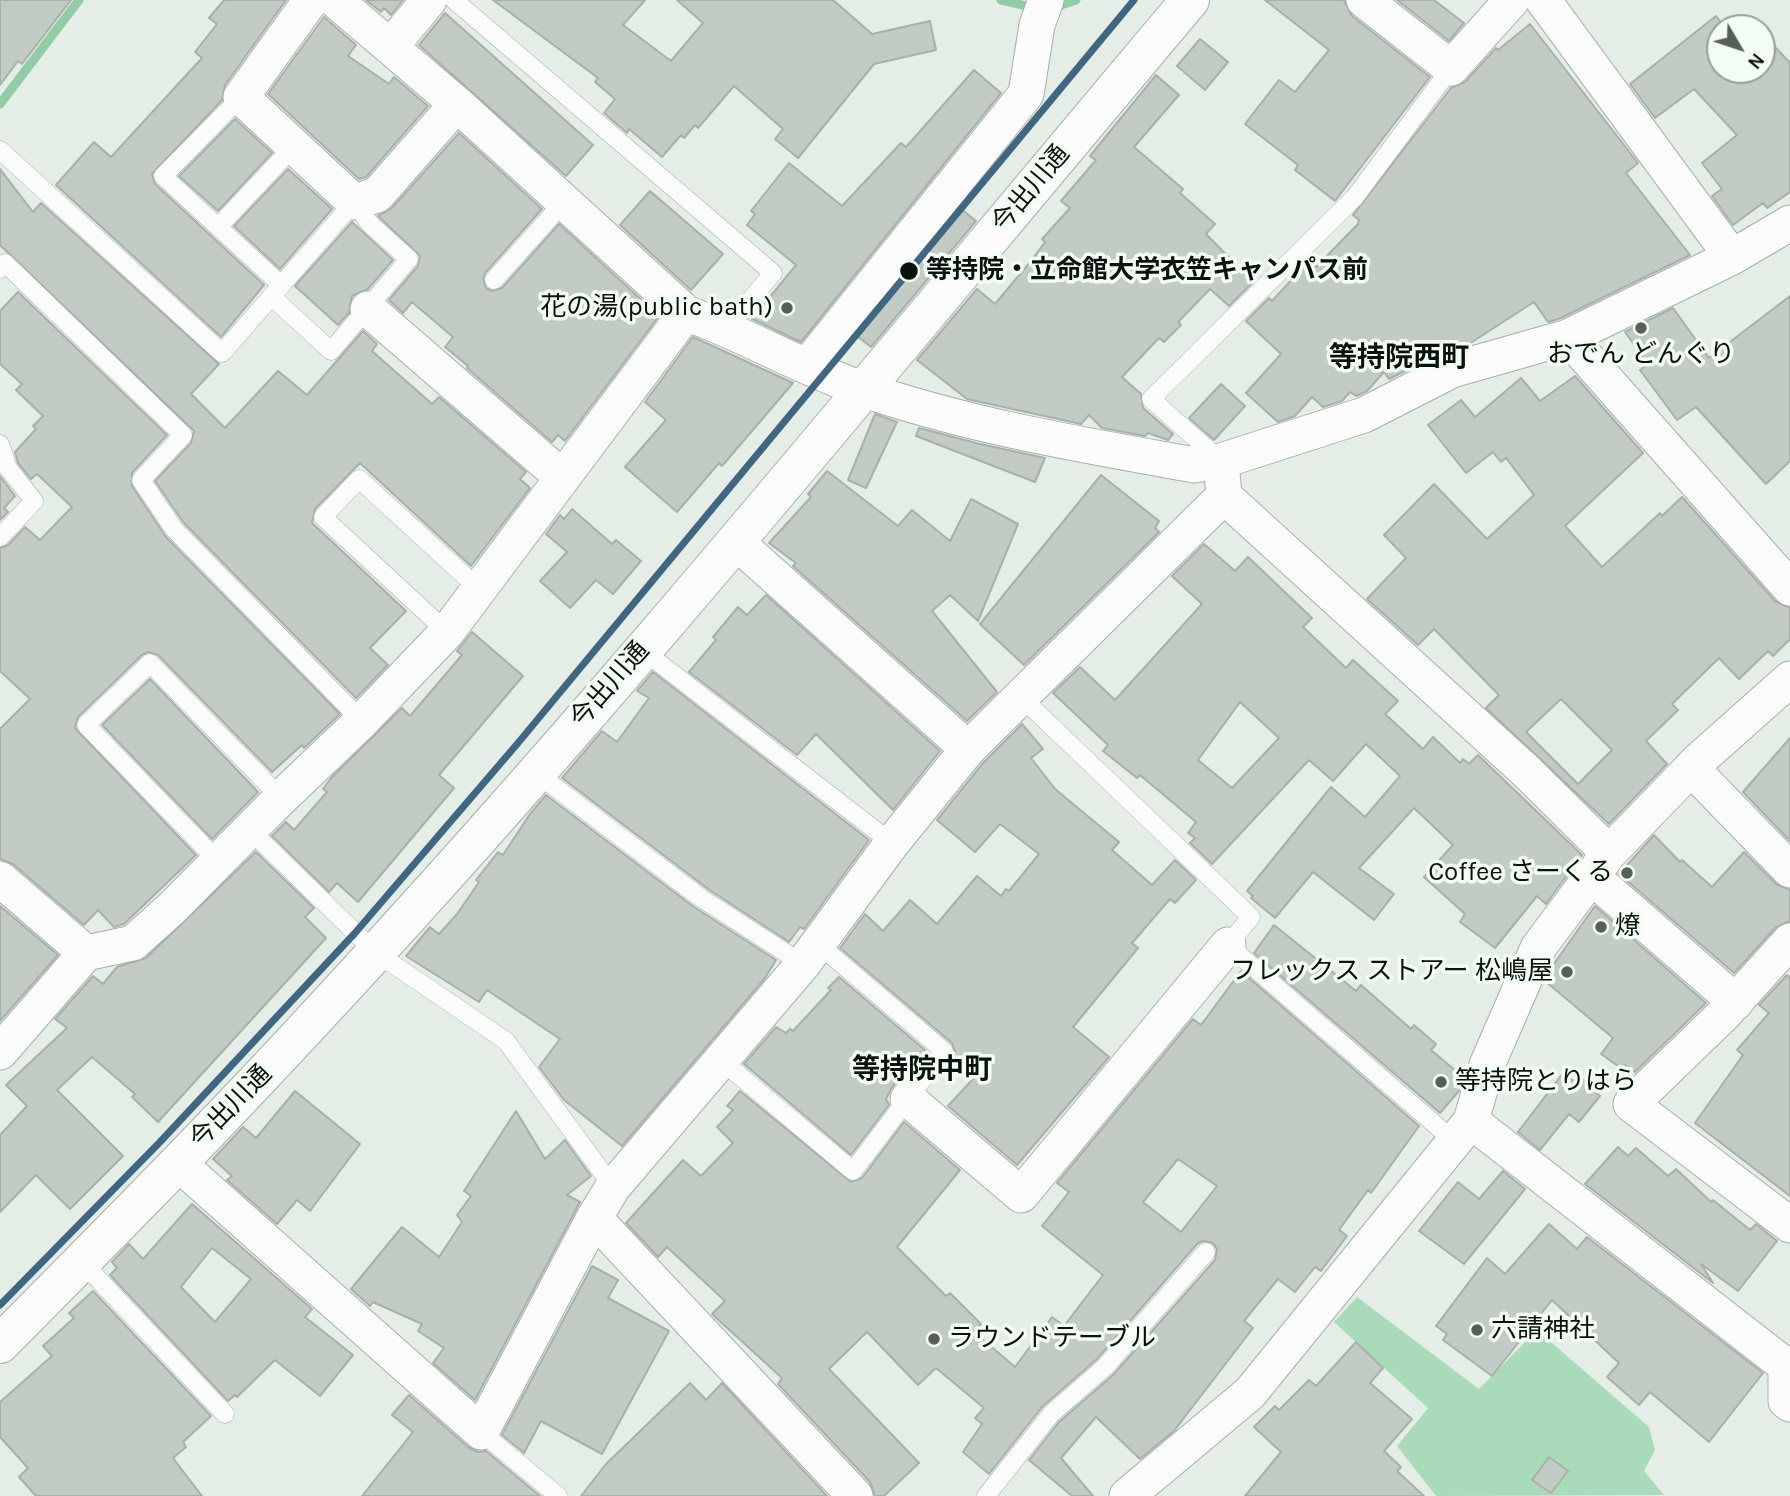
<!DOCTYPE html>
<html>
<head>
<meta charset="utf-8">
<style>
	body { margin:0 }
	#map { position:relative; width:1790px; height:1496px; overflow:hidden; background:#e4eee7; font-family:Karla,sans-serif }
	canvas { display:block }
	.north { position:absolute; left:1706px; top:14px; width:70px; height:70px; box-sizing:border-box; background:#f2fef5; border:2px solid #96a098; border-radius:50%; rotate:129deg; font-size:19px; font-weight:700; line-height:28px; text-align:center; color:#0b120d }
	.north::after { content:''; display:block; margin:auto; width:24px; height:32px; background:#575f59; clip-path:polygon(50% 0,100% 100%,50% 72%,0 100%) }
</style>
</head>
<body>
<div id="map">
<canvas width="1790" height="1496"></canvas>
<div class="north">N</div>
</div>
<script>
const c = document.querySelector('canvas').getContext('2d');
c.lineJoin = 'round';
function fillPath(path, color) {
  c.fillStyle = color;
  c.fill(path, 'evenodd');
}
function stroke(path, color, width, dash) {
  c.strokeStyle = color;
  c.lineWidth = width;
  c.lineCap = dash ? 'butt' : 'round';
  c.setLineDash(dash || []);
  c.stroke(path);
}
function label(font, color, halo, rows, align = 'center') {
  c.font = font + ' Karla,"Noto Sans JP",sans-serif';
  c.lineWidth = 7;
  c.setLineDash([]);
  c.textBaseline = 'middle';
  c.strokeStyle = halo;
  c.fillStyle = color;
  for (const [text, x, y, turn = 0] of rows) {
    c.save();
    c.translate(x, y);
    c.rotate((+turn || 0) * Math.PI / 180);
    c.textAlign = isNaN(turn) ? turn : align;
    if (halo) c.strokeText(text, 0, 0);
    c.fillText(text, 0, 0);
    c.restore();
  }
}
fillPath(new Path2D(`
	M1357,1297L1479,1389L1537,1330L1649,1427L1655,1450L1644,1471L1664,1495L1436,1496L1397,1446L1428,1408L1334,1322Z`), '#a9daba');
stroke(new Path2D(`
	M1001,0L1034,8
	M1052,8L1076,0
	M0,104L79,0`), '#91cca7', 9);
const building = new Path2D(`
	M0,0H71L22,64L18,61L0,85Z
	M224,0H286L225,85L222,100L152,174L155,184L264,285L221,337L56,185L94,142L111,157L202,58L195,52L217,24L209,18Z
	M366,0H403L391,15L384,8L381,12Z
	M493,0H645L623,25L671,61L703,23L677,0H833L872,34L930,21L936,50L874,64L798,158L775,139L783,129L734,86L698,128L695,125L684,138L681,135L662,157L629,129L627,133L604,113L615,99L595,82L598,78Z
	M1265,0H1344L1352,16L1430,77L1335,201L1295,170L1298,165L1245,124L1279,80L1295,92L1329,50Z
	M1397,0H1434L1464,23L1449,41Z
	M445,13L593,145L566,176L419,45Z
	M1716,16L1725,28H1720V70H1762V39L1765,36L1790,63V192L1767,208L1763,203L1733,225L1712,196L1722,189L1702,163L1737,135L1694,89L1655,118L1630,84Z
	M324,17L356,45L348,56L389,84L394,77L428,106L366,177L359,179L268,94Z
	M1530,24L1638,163L1626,173L1690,255L1561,318L1548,322L1534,302L1469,344L1443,352L1389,379L1384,372L1367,391L1356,396L1350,392L1342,401L1323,407L1312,397L1295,416L1278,422L1246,393L1281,354L1246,321L1269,298L1272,301L1309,261L1316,267L1358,224L1359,220L1353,215L1451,88L1465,82L1496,48L1498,50Z
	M1200,39L1228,62L1205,90L1177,66Z
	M974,70L1001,93L801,342L752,319L796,265L747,225L755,214L751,211L789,163L842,206L901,143L906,147Z
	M1156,75L1179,95L1134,147L1183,189L1180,193L1215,224L1206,234L1253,282L1229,306L1210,289L1178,322L1181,325L1164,342L1159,338L1122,377L1141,394L1143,408L1173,434L1168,440L1148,433L1145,436L1102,428L1089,415L1081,424L967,399L917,360L977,289L995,304L1031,261L1045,242L1042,239L1070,208L1061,201L1096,160L1090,156Z
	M235,119L272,153L218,211L179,176Z
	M459,133L542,209L486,272L483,278L486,288L492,291L502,288L559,224L659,316L565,441L558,435L552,442L467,368L468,366L445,347L453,337L412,302L403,313L389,300L418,266L420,256L378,216L392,208Z
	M0,169L33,212L41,203L219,364L191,394L225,428L278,371L307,395L363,331L377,344L372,351L432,404L439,397L526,472L520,479L530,488L471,566L360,463L315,509L312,523L406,611L370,648L388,665L356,698L183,522L155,481L191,443L194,431L0,245Z
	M288,169L332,209L280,269L234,226Z
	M650,191L723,254L691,290L620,225Z
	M960,208L976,221L871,347L857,336Z
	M352,222L393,260L368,289L352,296L349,313L338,325L295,286Z
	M18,292L167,435L132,473V486L166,537L340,714L304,748L302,745L272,772L158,655L148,652L142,655L78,717L75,728L196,855L124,924L114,927L98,910L84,925L13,864L0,859V729L30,699L0,671V548L8,545L25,527L40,540L72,507L37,474L31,479L18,463L15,452L36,429L33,426L43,416L16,390L22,384L0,364V311Z
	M1790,296V461L1766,484L1696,407L1677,420L1640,370L1648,364L1625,332L1673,308L1709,358Z
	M693,337L793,383L722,466L719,463L677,512L625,467L666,420L645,402Z
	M1575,376L1643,453L1565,526L1602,567L1660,513L1662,516L1682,497L1775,601L1790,608V639L1773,656L1768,651L1739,679L1719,658L1672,704L1678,710L1646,741L1667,764L1609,824L1486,708L1499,695L1434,629L1418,645L1367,599L1406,558L1384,535L1434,484L1487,539L1534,495L1506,458L1501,462L1493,452L1466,473L1428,425L1461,400L1475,417L1521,378L1540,401ZM1561,699L1612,750L1578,784L1526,732Z
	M1221,384L1245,406L1214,440L1189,418Z
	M875,414L897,422L866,488L848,480Z
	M919,428L980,444L1045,458L1035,482L916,436Z
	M827,471L898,526L912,510L950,541L971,499L1018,524L978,621L950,595L932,611L997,692L967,721L793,566L796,563L769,543L811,497L808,494Z
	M1101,475L1159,521L1155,528L1159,532L1024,665L980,624Z
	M0,476L15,496L4,508L8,512L0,520Z
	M572,509L612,544L616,540L641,561L613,594L596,580L570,608L540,581L567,552L546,534L560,515L564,519Z
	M1204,544L1235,571L1248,557L1312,618L1303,627L1346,668L1353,660L1398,701L1385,714L1423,749L1433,737L1460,763L1463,759L1469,764L1478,755L1582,855L1546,904L1537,896L1495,948L1460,922L1465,914L1424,877L1453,845L1414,808L1359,868L1394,894L1374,920L1313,872L1275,918L1251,898L1253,896L1247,891L1331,787L1365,817L1400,776L1366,744L1333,781L1309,760L1212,864L1190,843L1195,838L1188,833L1196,822L1140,775L1137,778L1103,751L1108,745L1053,693L1080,667L1115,700L1202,604L1172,576ZM1240,702L1279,738L1232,788L1198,760Z
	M766,595L940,751L893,810L816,734L797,755L689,672L716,640L713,637L738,607L747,615Z
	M472,632L523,676L439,775L454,788L358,902L337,883L329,892L272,836L286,822L294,830L327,792L323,789L332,777L402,708L410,716L462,655L457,651Z
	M653,672L869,840L804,929L800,927L789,942L708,889L562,778L602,731L617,742L649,698L637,691Z
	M150,679L258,792L212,839L102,725Z
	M1022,724L1043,749L1031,758L1055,789L1119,842L1112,850L1152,885L1175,860L1196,880L1175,903L1170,899L1132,943L1138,948L1073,1027L1109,1057L1017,1165L948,1106L973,1079L952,1060L955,1052L952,1043L840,948L865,914L883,931L910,900L937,924L977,876L1001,896L1006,889L1009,891L1039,854L1000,824L975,852L937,820L983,763Z
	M1790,738V841L1743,792Z
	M546,795L694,907L776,960L765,978L622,1146L564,1100L539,1067L560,1039L487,990L479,1002L406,956L430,927L439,934L457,914L479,882L476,880L498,852L503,855L530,814Z
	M1654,835L1680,862L1682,860L1712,887L1744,852L1776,884L1790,890V921L1775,928L1734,973L1619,874Z
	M256,852L314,908L305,917L326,938L158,1122L132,1097L135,1094L92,1057L57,1090L123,1156L70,1209L36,1175L0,1212V1135L27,1106L6,1085L67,1028L55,1019L93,976L103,984L117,967L146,958Z
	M0,906L58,955L0,1021Z
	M1595,906L1706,1003L1635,1072L1625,1065L1622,1069L1601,1054L1613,1038L1545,981L1553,965Z
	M1274,925L1356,991L1361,985L1411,1029L1414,1025L1436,1044L1431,1050L1463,1077L1459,1091L1440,1113L1254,953Z
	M1241,971L1419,1126L1371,1193L1368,1190L1339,1230L1347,1236L1321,1271L1315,1267L1295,1292L1278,1279L1244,1321L1253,1328L1174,1431L1140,1459L1096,1417L1061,1458L1093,1496H1072L1029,1460L1059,1422L1113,1375L1215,1260L1217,1249L1213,1243L1203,1241L1197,1244L1097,1359L1042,1407L989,1474L963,1452L982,1424L975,1418L984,1408L936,1368L918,1385L867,1332L829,1369L919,1463L884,1496H875L870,1482L778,1384L782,1378L712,1314L725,1301L667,1247L658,1257L626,1223L683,1160L701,1176L733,1143L717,1127L733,1110L727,1106L740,1091L851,1182L862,1178L904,1122L960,1170L897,1247L946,1296L950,1293L981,1324L974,1332L1015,1367L1052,1317L1064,1326L1103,1275L1042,1226L1069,1192L1057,1183L1193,1019L1201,1025ZM1178,1159L1217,1186L1181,1232L1143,1202Z
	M1787,975L1790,978V1196L1695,1123L1743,1055L1737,1050L1769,1013L1759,1005Z
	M839,977L925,1050L892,1087L886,1099L889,1105L851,1155L744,1064L776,1027L786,1033L790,1029L793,1031L831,990L828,988Z
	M1563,1073L1578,1084L1582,1079L1600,1096L1579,1122L1569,1114L1540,1150L1518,1132Z
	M295,1091L360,1144L310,1211L297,1200L277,1224L227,1180L232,1176L213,1159L243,1127L256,1138Z
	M516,1111L545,1159L565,1140L591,1176L567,1195L580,1202L475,1400L433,1363L444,1348L418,1331L422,1324L373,1302L370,1306L351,1289L402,1227L439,1257L462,1222L457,1215L471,1196L464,1191Z
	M1618,1147L1628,1156L1636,1148L1668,1176L1676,1169L1711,1202L1713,1200L1750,1230L1756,1224L1777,1241L1738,1291L1701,1264L1713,1283L1585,1184Z
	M1503,1171L1525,1189L1464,1264L1419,1231L1458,1182L1479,1199Z
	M192,1204L312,1309L305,1317L353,1355L320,1396L275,1360L237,1397L235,1395L228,1401L110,1275L117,1268L112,1262L129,1244L143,1259ZM212,1248L251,1279L215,1322L181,1287Z
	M1549,1224L1577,1249L1587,1237L1763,1373L1709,1442L1650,1392L1639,1405L1607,1377L1619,1363L1552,1300L1492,1376L1443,1340L1447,1334L1436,1326L1487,1258L1505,1274Z
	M592,1266L618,1280L608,1298L669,1331L602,1454L541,1421L524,1453L502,1435Z
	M93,1291L211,1416L183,1442L186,1447L173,1458L202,1496H36L19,1477L28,1468L0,1437V1402L52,1356L43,1346L74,1318L69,1313Z
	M1356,1342L1383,1368L1370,1383L1412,1419L1384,1451L1401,1467L1397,1471L1424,1496H1245L1281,1452L1254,1427L1275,1406L1279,1410L1309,1380L1316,1386Z
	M690,1383L706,1400L722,1383L827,1496H581L606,1464Z
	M409,1395L468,1447L478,1452L486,1451L540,1496H362L413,1432L392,1415Z
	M1549,1457L1568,1471L1551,1493L1532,1480Z`);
fillPath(building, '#c3cbc5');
stroke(building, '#a8b0aa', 2);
const service = new Path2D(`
	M454,0L773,273L727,328
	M241,97L163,176L281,285
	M0,150L222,353L354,202L370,224L409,259L331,351L272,297
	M218,227L294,146
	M0,269L5,263L183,435L141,480L174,529L362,721
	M494,280L563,203
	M0,444L8,468L34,501L0,537
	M1221,461L1151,399L1355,197L1451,68
	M447,632L323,517L359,479L479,589
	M641,649L892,843
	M1023,699L1251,917L1228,945L1454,1141
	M535,772L701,898L803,964
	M250,830L375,952L506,1041L613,1187
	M218,861L86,725L150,663L281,798
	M722,1061L853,1171L944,1051L818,944
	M82,1262L225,1414
	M481,1432L558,1496
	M986,1496L1051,1414L1105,1367L1206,1252`);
const minor = new Path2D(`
	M311,0L241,97L354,202L377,195L457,104
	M335,0L457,104L686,313
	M1364,0L1451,68L1512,0
	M1543,0L1732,257
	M391,46L429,0
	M368,309L562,477
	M1568,337L1790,588
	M808,365L1026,94L1037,25L1046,0
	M1224,496L1526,771L1609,853
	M735,541L968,749
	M1691,768L1790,870
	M1592,877L1736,1002
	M0,879L86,953
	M1790,941L1724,1014L1631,1104L1790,1225
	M0,1052L86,953L133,943L172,908L281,798L362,721L447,632L686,313C746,335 802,368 862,389C969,426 1083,445 1194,465L1221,461L1364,415L1452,370L1568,337L1732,257L1790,223
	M908,1099L1021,1195L1228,945
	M1471,1121L1786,1366V1401L1790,1404
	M178,1163L481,1432L594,1218L613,1187L803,964L892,843L968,749L1224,496L1221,461
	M594,1218L855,1496
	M1127,1496L1250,1393L1471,1121L1487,1065L1538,948L1609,853L1699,760L1790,679`);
const tertiary = new Path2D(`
	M0,1344C108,1235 216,1126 320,1013C623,687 903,340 1190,0`);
stroke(service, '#a8afaa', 19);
stroke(minor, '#a8afaa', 37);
stroke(tertiary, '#a8afaa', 40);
stroke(service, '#fbfcfb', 18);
stroke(minor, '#fbfcfb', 35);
stroke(tertiary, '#fbfcfb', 38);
stroke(new Path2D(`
	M0,1305L160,1142L355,933L518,743L1134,0`), '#406681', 7);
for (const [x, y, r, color] of [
	[909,271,10,"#0b120d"],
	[787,308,7,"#575f59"],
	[1641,328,7,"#575f59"],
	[1627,873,7,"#575f59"],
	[1601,927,7,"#575f59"],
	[1567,972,7,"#575f59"],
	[1441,1082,7,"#575f59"],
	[1477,1330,7,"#575f59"],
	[934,1339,7,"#575f59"]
]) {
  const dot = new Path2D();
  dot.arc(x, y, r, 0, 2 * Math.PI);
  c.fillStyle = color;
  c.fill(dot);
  stroke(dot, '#f2fef5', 2.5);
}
label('26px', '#0b120d', '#f2fef5', [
	["今出川通",1031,189,-50],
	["今出川通",610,685,-49],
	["今出川通",231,1107,-46]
]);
label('bold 26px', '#0b120d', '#f2fef5', [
	["等持院・立命館大学衣笠キャンパス前",926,271]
], 'left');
label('26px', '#0b120d', '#f2fef5', [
	["花の湯(public bath)",773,308,"right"],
	["おでん どんぐり",1641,355,"center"],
	["Coffee さーくる",1613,873,"right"],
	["燎",1615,927],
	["フレックス ストアー 松嶋屋",1553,972,"right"],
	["等持院とりはら",1455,1082],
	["六請神社",1491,1330],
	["ラウンドテーブル",948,1339]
], 'left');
label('bold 28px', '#0b120d', '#f2fef5', [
	["等持院西町",1399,358],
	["等持院中町",922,1070]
]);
</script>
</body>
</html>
